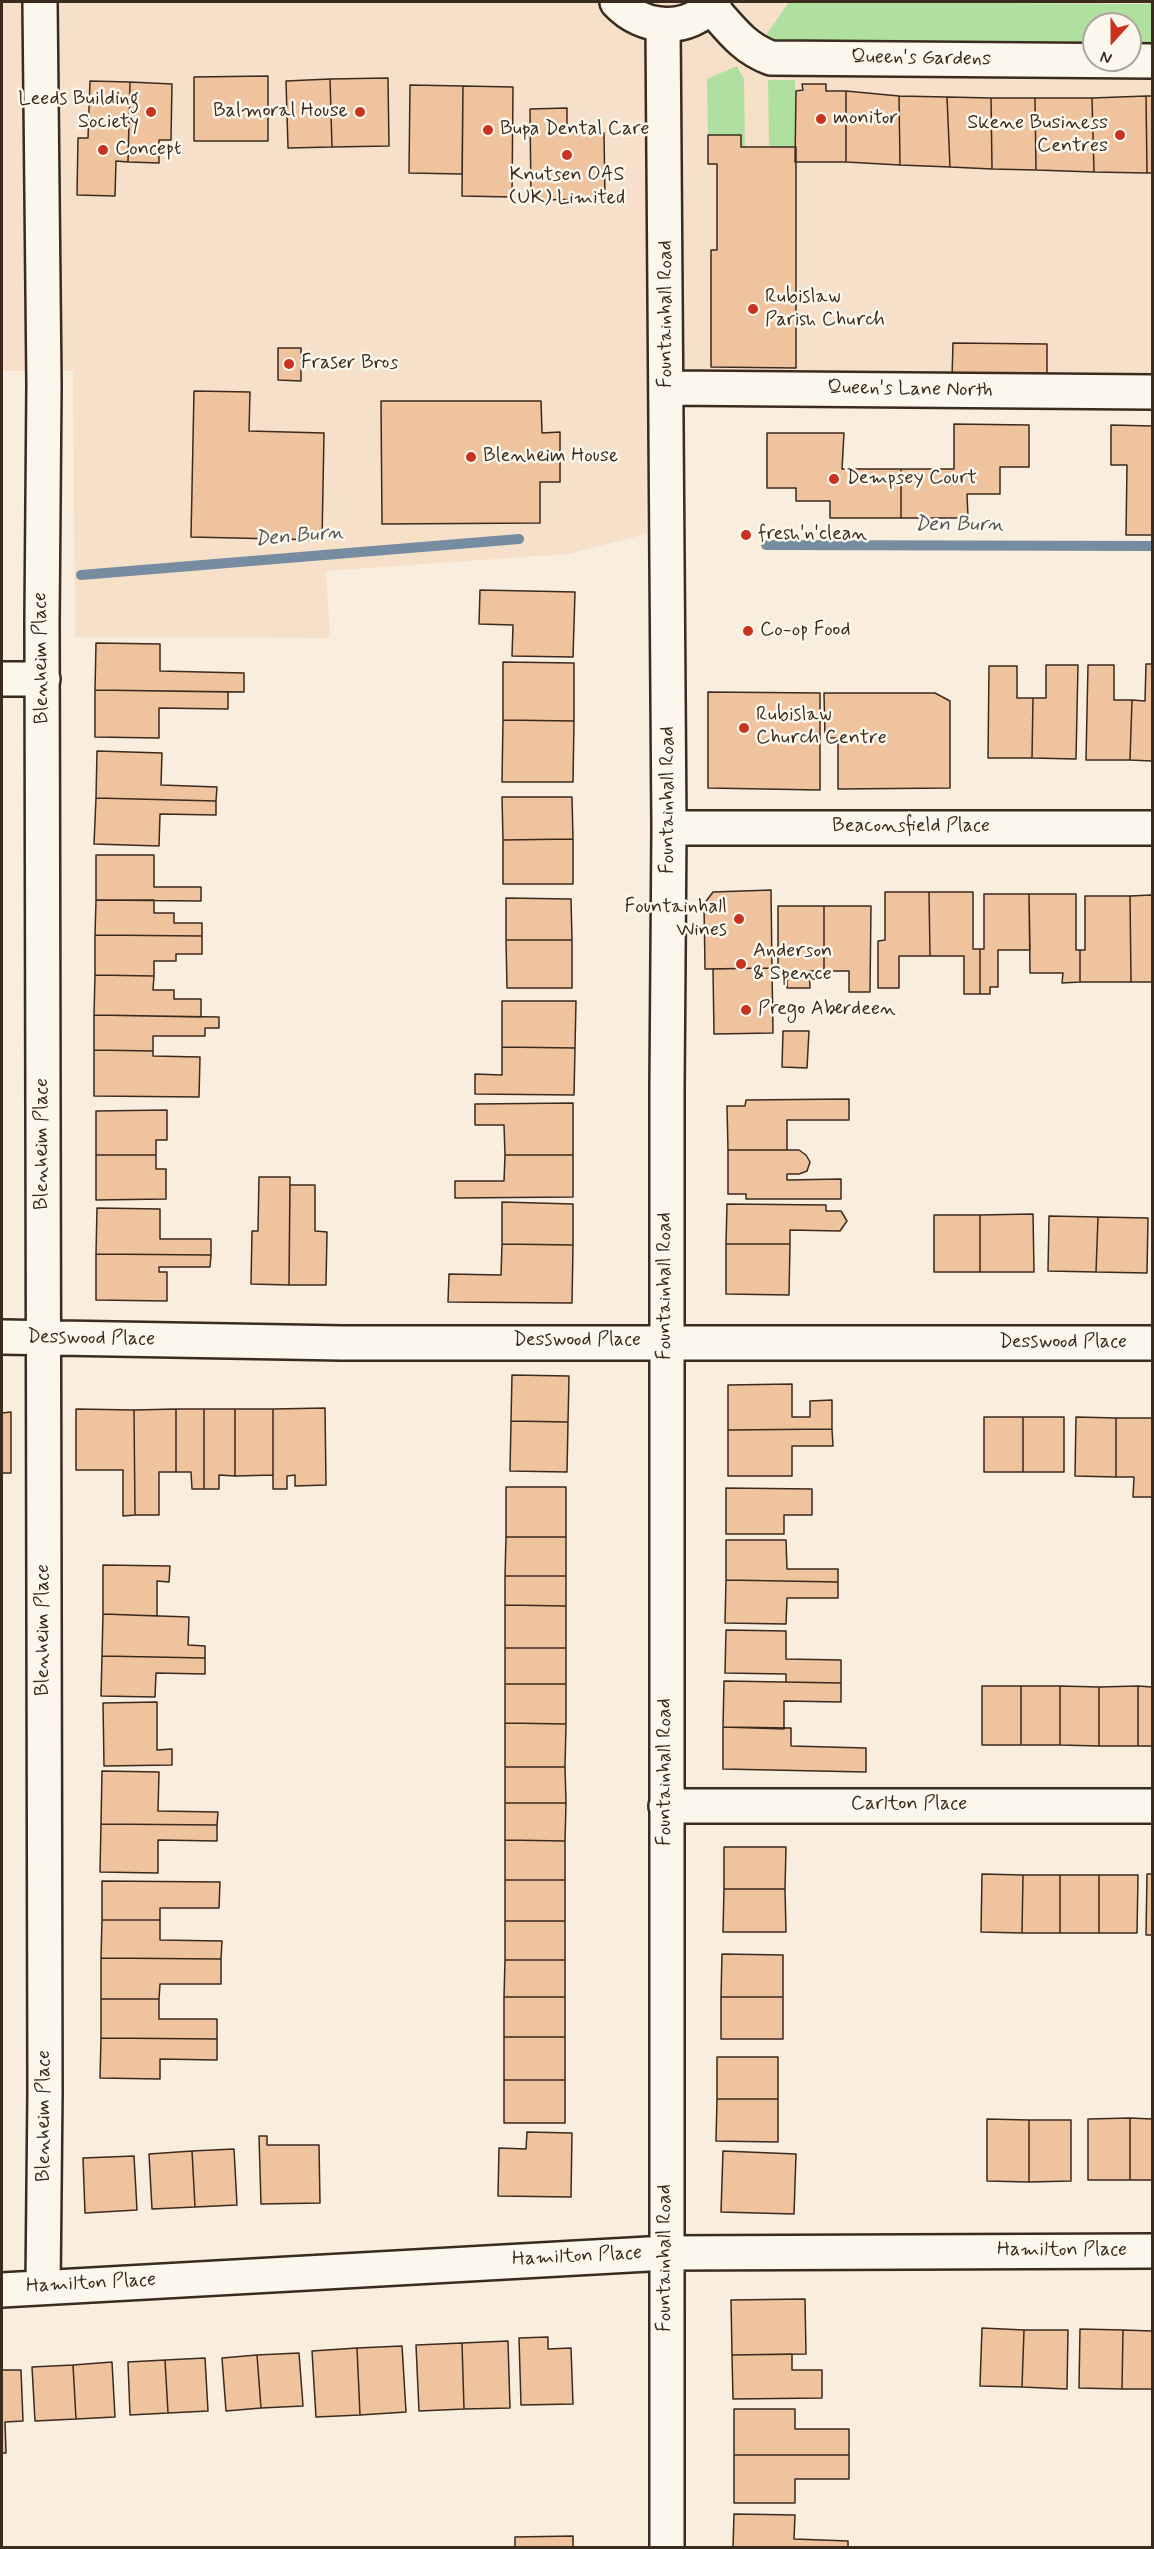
<!DOCTYPE html>
<html>
<head>
<meta charset="utf-8">
<style>
	body { margin:0 }
	#map { position:relative; width:1154px; height:2549px; overflow:hidden; background:#f9eddd; font-family:Mynerve,sans-serif }
	canvas { display:block }
	.frame { position:absolute; inset:0; border:3px solid #3b2a1e; pointer-events:none }
	.north { position:absolute; left:1082px; top:12px; width:60px; height:60px; box-sizing:border-box; background:#fbf7ec; border:2px solid #aea59a; border-radius:50%; rotate:201deg; font-size:16px; font-weight:700; line-height:24px; text-align:center; color:#3b2a1e }
	.north::after { content:''; display:block; margin:auto; width:21px; height:27px; background:#c8321e; clip-path:polygon(50% 0,100% 100%,50% 72%,0 100%) }
</style>
</head>
<body>
<div id="map">
<canvas width="1154" height="2549"></canvas>
<div class="frame"></div>
<div class="north">N</div>
</div>
<script>
const c = document.querySelector('canvas').getContext('2d');
c.lineJoin = 'round';
function fillPath(path, color) {
  c.fillStyle = color;
  c.fill(path, 'evenodd');
}
function stroke(path, color, width, dash) {
  c.strokeStyle = color;
  c.lineWidth = width;
  c.lineCap = dash ? 'butt' : 'round';
  c.setLineDash(dash || []);
  c.stroke(path);
}
function label(font, color, halo, rows, align = 'center') {
  c.font = font + ' Mynerve,sans-serif';
  c.lineWidth = 5;
  c.setLineDash([]);
  c.textBaseline = 'middle';
  c.strokeStyle = halo;
  c.fillStyle = color;
  for (const [text, x, y, turn = 0] of rows) {
    c.save();
    c.translate(x, y);
    c.rotate((+turn || 0) * Math.PI / 180);
    c.textAlign = isNaN(turn) ? turn : align;
    if (halo) c.strokeText(text, 0, 0);
    c.fillText(text, 0, 0);
    c.restore();
  }
}
fillPath(new Path2D(`
	M2,2H1152V379L648,371L646,534L568,554L326,571L330,638L75,637L73,371H2ZM1094,24H1130V60H1094Z`), '#f6e0ca');
fillPath(new Path2D(`
	M789,2L1152,4V45H1130V24H1094V44L777,42L766,35Z
	M737,66L744,79L745,147H741V135H708L707,79Z
	M768,80H795L796,147H769Z`), '#b0e09f');
stroke(new Path2D(`
	M766,545L1152,546
	M81,575L519,539`), '#768ca1', 10);
const building = new Path2D(`
	M268,76V141H194V77Z
	M388,78L389,146L332,147L330,79Z
	M330,79L332,147L288,148L286,81Z
	M90,81L130,82L128,162L116,161L115,196L77,195L78,138H88Z
	M130,82L172,84L171,140H159V163L128,162Z
	M802,84H826V91H846V162H795L796,91L803,90Z
	M410,85L463,86L462,174L409,173Z
	M463,86L513,87L512,197L462,196Z
	M846,91L899,96L900,165L846,162Z
	M899,96L947,97L950,167L900,165Z
	M1146,96H1152V173H1147Z
	M1146,96L1147,173L1094,172L1092,98Z
	M947,97L991,98L992,169L950,167Z
	M991,98H1035L1036,170L992,169Z
	M1035,98H1092L1094,172L1036,170Z
	M567,108V133H604L605,199L531,200L530,109Z
	M708,135H741V147H796V368L711,367V250H717V164H708Z
	M953,343L1047,344V379L952,378Z
	M278,348H301V381L278,380Z
	M194,391L250,392L249,431L324,433L322,540L191,537Z
	M381,401H541L542,433L560,432V482H540V523L382,524Z
	M954,424L1029,425V467H1000V494H967L968,518H901V469H954Z
	M1111,425L1152,426V535H1126L1127,465H1111Z
	M767,433H844L842,469H901V518H830V501H796V488H767Z
	M480,590L575,592L573,657L512,656L513,625L479,624Z
	M96,643L160,644V671L244,673V692L95,690Z
	M503,662L574,663V721L503,720Z
	M1146,664H1152V761L1130,760L1132,700L1145,701Z
	M1046,665H1078L1076,759L1032,758L1033,698H1046Z
	M1088,665H1114V700H1132L1130,760H1086Z
	M989,666H1017V698H1033L1032,758H988Z
	M95,690L228,692V709L159,708V738L95,737Z
	M708,692L820,693V790L708,788Z
	M824,693H935L950,701V788L838,789V738H825Z
	M503,720L574,721L573,782H502Z
	M97,751L162,753L161,785L217,787L216,801L96,798Z
	M502,797H572L573,839L503,840Z
	M96,798L216,801V815L160,814L159,846L94,844Z
	M573,839V884H503V840Z
	M96,855H154V887H201V901L96,900Z
	M771,890L772,968L705,969L704,904L713,892Z
	M885,892H929L930,956H899V988H878V941L885,940Z
	M929,892H973V949H980V994H964V956H930Z
	M984,894H1029L1030,950H998V987H990V994H980V949H984Z
	M1029,894H1076V950H1080V982L1062,983L1063,973H1030Z
	M1152,895V982H1131L1130,896Z
	M1085,896H1130L1131,982H1080V950H1085Z
	M506,898L571,899L572,940H506Z
	M96,900H154V913H174V923H202V936L95,935Z
	M778,906H824V971H809L810,988H787L788,971H778Z
	M824,906H871L870,992H849V971H824Z
	M95,935L202,936V954H176V961H154V976L95,975Z
	M506,940H572V988H507Z
	M772,968L773,1033L714,1034L713,969Z
	M95,975L154,976L153,990H174V999H201V1017L94,1015Z
	M502,1001H576L575,1048L502,1047Z
	M94,1015L219,1017V1028H205V1036H153V1051L94,1050Z
	M783,1031H809L807,1068L782,1067Z
	M502,1047L575,1048L574,1095L475,1094V1074L502,1075Z
	M94,1050L153,1051V1056L200,1057L199,1097L94,1096Z
	M849,1099V1120H787V1150H728L727,1106H745L746,1100Z
	M573,1103V1155H505L504,1125H475V1104Z
	M167,1110V1140H156V1155H96V1111Z
	M728,1150H799L806,1155L810,1162L807,1171L799,1174H787V1180L841,1179V1199H746V1194H728Z
	M96,1155H156V1169H166V1199L96,1200Z
	M505,1155H573V1197L455,1198V1181H504Z
	M259,1177H290L289,1285L251,1284L252,1231H258Z
	M290,1185H315V1231L327,1232L326,1285H289Z
	M502,1202L573,1204V1245L502,1244Z
	M727,1204L826,1205V1211H841L847,1221L840,1231L790,1230V1244H726Z
	M97,1208L160,1209V1239H211V1255L96,1254Z
	M1033,1214L1034,1272H980V1215Z
	M934,1215H980V1272H934Z
	M1049,1216L1098,1217L1096,1272L1048,1271Z
	M1098,1217L1148,1218L1147,1273L1096,1272Z
	M502,1244L573,1245L572,1303L448,1302L449,1274L501,1275Z
	M726,1244H790L789,1295L726,1294Z
	M96,1254L211,1255L210,1267H159V1272H167V1301L96,1300Z
	M512,1375L569,1376L568,1422L511,1421Z
	M792,1384V1417H810V1401L832,1400V1429L728,1430V1385Z
	M325,1408L326,1485L295,1486V1475L287,1476V1489H273V1409Z
	M76,1409L134,1410L135,1515L123,1516V1470H76Z
	M176,1409V1472H159V1515H135L134,1410Z
	M176,1409H204V1489H192L191,1472H176Z
	M204,1409H235V1476L219,1475V1489H204Z
	M235,1409H273V1475L235,1476Z
	M11,1412V1473H2V1413Z
	M984,1417H1023V1472H984Z
	M1023,1417H1064V1472H1023Z
	M1076,1417L1116,1418V1477L1075,1476Z
	M1116,1418H1152V1497H1133L1134,1477H1116Z
	M511,1421L568,1422L567,1472L510,1471Z
	M832,1429L833,1446H792V1476H728V1430Z
	M506,1487H566V1537H506Z
	M726,1488L812,1489V1515H784V1534H726Z
	M506,1537H566V1576H505Z
	M726,1540H786L787,1569H838V1582L726,1580Z
	M103,1565L170,1566L169,1582L157,1581V1616L103,1614Z
	M505,1576H566V1606L505,1605Z
	M726,1580L838,1582V1598H787L786,1624L725,1623Z
	M505,1605L566,1606V1648H505Z
	M103,1614L189,1617L188,1645L205,1646V1658L102,1656Z
	M726,1630L786,1631V1659L841,1660V1683L786,1682V1674L725,1673Z
	M505,1648H566V1684H505Z
	M102,1656L205,1658V1674L156,1673L155,1697L101,1696Z
	M724,1681L841,1683V1702L784,1701V1729L723,1727Z
	M505,1684H566V1724L505,1723Z
	M982,1686H1021V1745H982Z
	M1021,1686H1060V1745H1021Z
	M1060,1686L1099,1687V1746L1060,1745Z
	M1138,1686L1152,1687V1746H1138Z
	M1138,1686V1746H1099V1687Z
	M157,1702V1750L172,1749V1765L104,1766L103,1703Z
	M505,1723L566,1724L565,1767H505Z
	M723,1727L791,1728V1746L866,1748V1772L723,1769Z
	M505,1767H565L566,1803H505Z
	M102,1771L159,1772L158,1811L218,1812L217,1825L101,1824Z
	M505,1803H566L565,1841L505,1840Z
	M101,1824L217,1825V1841L158,1840V1873L100,1872Z
	M505,1840L565,1841V1880H505Z
	M724,1847H786L785,1889H724Z
	M982,1874L1023,1875L1022,1933L981,1932Z
	M1147,1874H1152V1935H1146Z
	M1023,1875H1060V1933H1022Z
	M1060,1875H1099V1933H1060Z
	M1099,1875H1138L1137,1933H1099Z
	M505,1880H565V1921H505Z
	M102,1881L220,1882L219,1908H160V1920H102Z
	M724,1889H785L786,1932H723Z
	M102,1920H160V1940L222,1941L221,1959L101,1958Z
	M505,1921H565V1960H505Z
	M722,1954L783,1955V1997H721Z
	M101,1958L221,1959V1984H160L159,1999H101Z
	M505,1960H565V1997H504Z
	M504,1997H565V2037H504Z
	M721,1997H783V2039H721Z
	M101,1999H159V2019H217V2039L101,2038Z
	M504,2037H565V2080H504Z
	M101,2038L217,2039V2060L160,2059V2079L100,2078Z
	M717,2057H778V2099H717Z
	M504,2080H565V2123H504Z
	M717,2099H778V2142L716,2141Z
	M1130,2118V2180H1088V2119Z
	M1130,2118L1152,2119V2180H1130Z
	M987,2119L1029,2120V2182L987,2181Z
	M1029,2120H1071V2181L1029,2182Z
	M527,2132L572,2133L571,2197L498,2196L499,2148L526,2149Z
	M259,2136H267V2145H319L320,2203L261,2204Z
	M234,2149L237,2205L195,2207L192,2151Z
	M192,2151L195,2207L152,2209L149,2154Z
	M723,2151L796,2154L794,2214L721,2212Z
	M134,2156L137,2210L85,2213L83,2158Z
	M805,2299L806,2354L732,2355L731,2300Z
	M982,2328L1024,2330L1022,2387L980,2386Z
	M1080,2329L1123,2330L1122,2389L1079,2388Z
	M1024,2330H1068L1067,2389L1022,2387Z
	M1123,2330L1152,2331V2389H1122Z
	M548,2337V2349L571,2348L573,2404L521,2405L519,2338Z
	M508,2341L510,2408L464,2409L462,2343Z
	M462,2343L464,2409L419,2411L416,2345Z
	M402,2346L406,2412L360,2415L357,2348Z
	M357,2348L360,2415L316,2417L312,2351Z
	M299,2353L303,2406L261,2408L257,2355Z
	M792,2354V2370H822V2398L733,2399L732,2355Z
	M257,2355L261,2408L226,2411L222,2358Z
	M205,2358L208,2411L168,2413L165,2360Z
	M165,2360L168,2413L130,2415L128,2362Z
	M112,2362L115,2417L76,2419L73,2365Z
	M73,2365L76,2419L35,2421L32,2367Z
	M2,2370H21L23,2421L5,2422L6,2453H2Z
	M734,2409H795V2429H849V2455H734Z
	M734,2455H849V2479H795V2503H734Z
	M734,2514L795,2515L794,2539L848,2541V2548H733Z
	M573,2536V2548H515V2537Z`);
fillPath(building, '#f0c39f');
stroke(building, '#3b2a1e', 1.5);
const minor = new Path2D(`
	M40,2L44,385L42,620L45,2092L43,2287
	M710,6C730,28 743,48 771,58L1152,61
	M663,25L669,828L667,1087V2548
	M667,388L1152,392
	M2,679H43
	M669,828H1152
	M2,1337L342,1343H1152
	M666,1806H1152
	M2,2290L666,2253L1152,2251`);
const major = new Path2D(`
	M617,2C643,30 688,34 714,2`);
stroke(minor, '#3b2a1e', 38);
stroke(major, '#3b2a1e', 38);
stroke(minor, '#fbf7ec', 33);
stroke(major, '#fbf7ec', 33);
for (const [x, y, r, color] of [
	[151,112,6,"#c8321e"],
	[360,112,6,"#c8321e"],
	[821,119,6,"#c8321e"],
	[488,130,6,"#c8321e"],
	[1120,135,6,"#c8321e"],
	[103,150,6,"#c8321e"],
	[567,155,6,"#c8321e"],
	[753,309,6,"#c8321e"],
	[289,364,6,"#c8321e"],
	[471,457,6,"#c8321e"],
	[834,479,6,"#c8321e"],
	[746,535,6,"#c8321e"],
	[748,631,6,"#c8321e"],
	[744,728,6,"#c8321e"],
	[739,919,6,"#c8321e"],
	[741,964,6,"#c8321e"],
	[746,1010,6,"#c8321e"]
]) {
  const dot = new Path2D();
  dot.arc(x, y, r, 0, 2 * Math.PI);
  c.fillStyle = color;
  c.fill(dot);
  stroke(dot, '#fbf7ec', 2);
}
label('20px', '#3b2a1e', '#fbf7ec', [
	["Queen's Gardens",921,59,1],
	["Fountainhall Road",667,314,-90],
	["Queen's Lane North",910,390,1],
	["Blenheim Place",42,658,-91],
	["Fountainhall Road",669,800,-90],
	["Beaconsfield Place",911,827],
	["Blenheim Place",43,1144,-90],
	["Fountainhall Road",666,1286,-90],
	["Desswood Place",91,1339,1],
	["Desswood Place",577,1341],
	["Desswood Place",1063,1343],
	["Blenheim Place",44,1630,-90],
	["Fountainhall Road",666,1772,-90],
	["Carlton Place",909,1805],
	["Blenheim Place",45,2116,-90],
	["Hamilton Place",1062,2251],
	["Hamilton Place",577,2257,-3],
	["Fountainhall Road",666,2258,-90],
	["Hamilton Place",91,2284,-3]
]);
label('20px', '#3b2a1e', '#fbf7ec', [
	["Leeds Building",139,100,"right"],
	["Society",139,123,"right"],
	["Balmoral House",348,112,"right"],
	["monitor",833,119],
	["Skene Business",1108,124,"right"],
	["Centres",1108,147,"right"],
	["Bupa Dental Care",500,130],
	["Concept",115,150],
	["Knutsen OAS",567,176,"center"],
	["(UK) Limited",567,199,"center"],
	["Rubislaw",765,298],
	["Parish Church",765,321],
	["Fraser Bros",301,364],
	["Blenheim House",483,457],
	["Dempsey Court",846,479],
	["fresh'n'clean",758,535],
	["Co-op Food",760,631],
	["Rubislaw",756,716],
	["Church Centre",756,739],
	["Fountainhall",727,908,"right"],
	["Wines",727,931,"right"],
	["Anderson",753,952],
	["& Spence",753,975],
	["Prego Aberdeen",758,1010]
], 'left');
label('italic 21px', '#545355', '#fbf7ec', [
	["Den Burn",959,526],
	["Den Burn",299,537,-5]
]);
</script>
</body>
</html>
